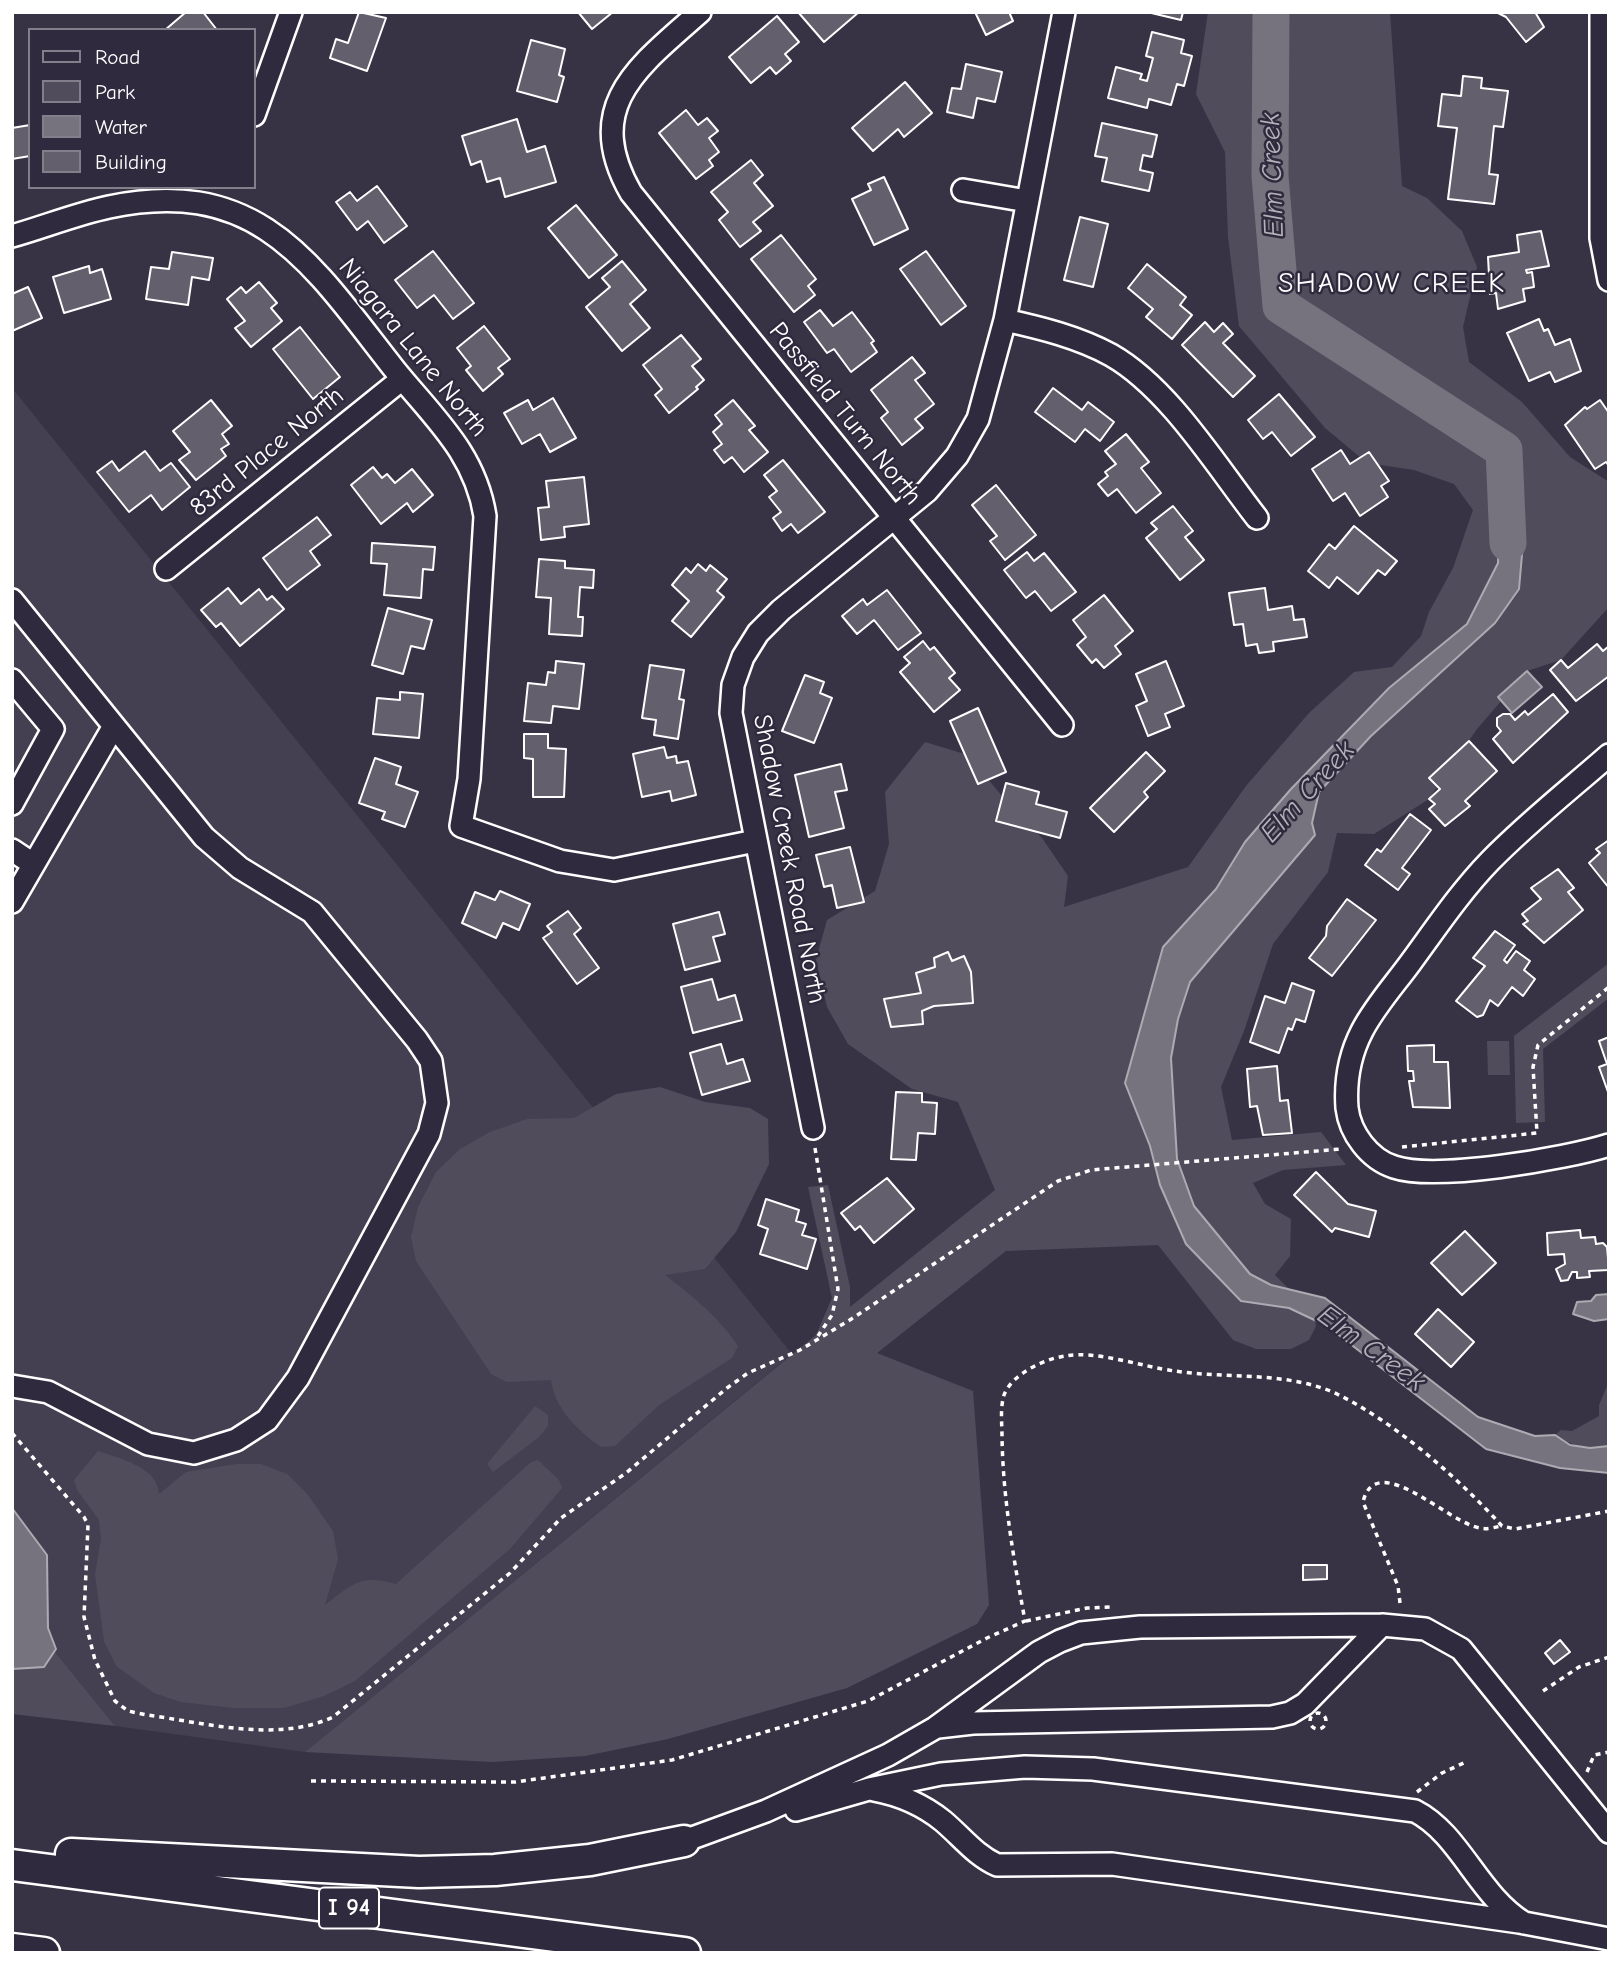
<!DOCTYPE html>
<html>
<head>
<meta charset="utf-8">
<style>
	body { margin:0 }
	#map { position:relative; width:1621px; height:1965px; overflow:hidden; background:#373345; font-family:"Comic Neue",sans-serif }
	canvas { display:block }
	.frame { position:absolute; inset:0; border:14px solid #fff; pointer-events:none }
	.legend { position:absolute; left:28px; top:28px; width:228px; height:161px; box-sizing:border-box; background:#2f2a3d; border:2px solid #827f8b; margin:0; padding:9px 12px; list-style:none; font-size:21px; color:#fff }
	.legend li { display:flex; align-items:center; gap:14px; height:35px }
	.legend b { width:35px; border:2px solid #827f8b }
</style>
</head>
<body>
<div id="map">
<canvas width="1621" height="1965"></canvas>
<div class="frame"></div>
<ul class="legend">
<li><b style="height:9px;background:#2f2a3d"></b>Road</li>
<li><b style="height:19px;background:#514c5c"></b>Park</li>
<li><b style="height:19px;background:#76737f"></b>Water</li>
<li><b style="height:19px;background:#635f6d"></b>Building</li>
</ul>
</div>
<script>
const c = document.querySelector('canvas').getContext('2d');
c.lineJoin = 'round';
function fillPath(path, color) {
  c.fillStyle = color;
  c.fill(path, 'evenodd');
}
function stroke(path, color, width, dash) {
  c.strokeStyle = color;
  c.lineWidth = width;
  c.lineCap = dash ? 'butt' : 'round';
  c.setLineDash(dash || []);
  c.stroke(path);
}
function label(font, color, halo, rows, align = 'center') {
  c.font = font + ' "Comic Neue",sans-serif';
  c.lineWidth = 5;
  c.setLineDash([]);
  c.textBaseline = 'middle';
  c.strokeStyle = halo;
  c.fillStyle = color;
  for (const [text, x, y, turn = 0] of rows) {
    c.save();
    c.translate(x, y);
    c.rotate((+turn || 0) * Math.PI / 180);
    c.textAlign = isNaN(turn) ? turn : align;
    if (halo) c.strokeText(text, 0, 0);
    c.fillText(text, 0, 0);
    c.restore();
  }
}
fillPath(new Path2D(`
	M12,388L792,1354L305,1752L115,1726L12,1599Z`), '#444051');
fillPath(new Path2D(`
	M1208,12H1390L1402,186L1427,198L1462,231L1477,267L1463,327L1469,362L1522,402L1570,457L1609,482V607L1561,660L1527,671L1477,729L1429,799L1374,834L1337,833L1328,872L1273,944L1244,1031L1221,1087L1232,1140L1321,1132L1346,1165L1283,1170L1253,1183L1265,1204L1291,1219L1290,1256L1275,1275L1287,1287L1309,1300L1316,1326L1309,1340L1291,1349H1256L1233,1340L1158,1245L1006,1251L877,1353L973,1391L989,1605L977,1624L847,1688L668,1739L585,1756L492,1762L305,1752L816,1335L832,1298L808,1187L828,1185L850,1287V1307L995,1190L958,1102L912,1089L848,1044L827,1007L816,960L827,920L875,891L889,844L885,792L925,742L968,755L1011,807L1042,838L1068,876L1064,907L1188,867L1246,786L1309,713L1354,672L1392,667L1421,636L1429,612L1453,568L1473,510L1454,484L1414,470L1367,463L1325,428L1239,326L1228,237L1225,152L1196,94Z
	M1609,963V998L1543,1049L1545,1122L1516,1123L1514,1036Z
	M1487,1041H1509L1510,1075H1488Z
	M660,1087L705,1102L750,1108L768,1119L769,1164L736,1232L705,1269L665,1275C691,1295 720,1318 738,1346L732,1358L659,1405L615,1446L601,1447C577,1430 555,1409 551,1380L507,1382L491,1374L416,1261L411,1237L418,1207L436,1172L460,1149L490,1132L527,1119L574,1118L616,1094Z
	M1607,1386L1609,1446C1587,1449 1574,1447 1555,1435L1561,1430L1572,1431L1599,1416V1405Z
	M535,1406L548,1415V1426L539,1437L493,1472L487,1464Z
	M98,1451C121,1459 158,1467 159,1494L186,1472L236,1464H261L287,1474L308,1495L333,1531L338,1559L325,1605C353,1584 360,1574 396,1584L531,1462L538,1460L559,1480L562,1488L510,1549L355,1681L324,1696L284,1708H234L181,1702L154,1693L116,1666L104,1641L95,1574L101,1539L99,1520L77,1490L74,1480Z
	M12,1599L115,1726L12,1714Z`), '#514c5c');
const water = new Path2D(`
	M1515,491L1523,543L1519,589L1495,623L1371,736L1319,792L1312,823L1315,835L1190,982L1178,1019L1171,1058L1177,1159L1194,1206L1250,1274L1271,1285L1325,1298L1478,1417L1535,1436L1555,1435L1570,1445L1590,1448L1609,1446V1473L1560,1468L1486,1449L1327,1326L1289,1308L1241,1301L1186,1244L1160,1185L1150,1146L1125,1083L1163,947L1216,889L1245,842L1291,789L1389,688L1467,624L1498,563L1500,494Z
	M1527,671L1542,687L1512,713L1498,697Z
	M1609,1294V1319L1594,1321L1573,1314L1577,1302L1591,1301L1596,1295Z
	M12,1508L47,1555L48,1628L56,1649L44,1667L12,1669Z`);
fillPath(water, '#76737f');
stroke(water, '#adabb2', 2);
stroke(new Path2D(`
	M1271,12L1270,176L1281,306L1504,450L1508,543`), '#76737f', 37);
const building = new Path2D(`
	M186,12H203L217,30H165Z
	M359,12L386,18L367,71L330,58L336,39L348,43Z
	M578,12H613L592,29Z
	M798,12H859L824,42Z
	M975,12H1009L1013,21L986,35Z
	M1147,12H1183L1181,20Z
	M1496,12H1535L1544,27L1526,42L1506,17Z
	M777,16L799,42L785,54L791,61L776,74L770,67L751,83L729,57Z
	M1152,32L1184,40L1181,53L1192,56L1184,86L1177,84L1171,105L1149,99L1147,108L1108,98L1116,67L1142,74L1140,79L1147,81L1153,58L1146,56Z
	M531,40L565,49L559,75L564,77L557,102L517,91Z
	M966,64L1002,72L995,102L977,98L973,118L947,112L952,88L961,89Z
	M1463,76L1482,78L1481,88L1508,91L1503,127L1494,126L1489,174L1498,175L1494,204L1448,199L1457,128L1438,126L1442,94L1461,96Z
	M905,82L932,113L904,137L898,129L873,151L852,128Z
	M686,110L698,125L707,118L718,131L709,138L719,152L709,160L713,166L696,179L659,133Z
	M517,119L527,152L545,146L556,182L505,197L500,178L487,182L481,161L471,165L462,136Z
	M1102,123L1157,135L1152,157L1143,155L1140,170L1153,173L1149,191L1102,181L1107,158L1095,156Z
	M30,125V156L12,159V128Z
	M751,160L763,175L754,183L773,206L753,222L761,231L740,247L719,220L728,212L711,192Z
	M884,177L908,229L874,245L852,199L871,190L868,184Z
	M377,186L407,226L384,243L368,221L357,230L336,202L350,192L357,201Z
	M576,205L617,255L589,278L548,228Z
	M1080,217L1108,224L1093,287L1064,280Z
	M1541,231L1549,266L1526,270L1527,273L1532,272L1534,287L1523,289L1525,301L1498,309L1496,293L1490,294L1488,257L1519,252L1517,235Z
	M781,235L816,279L808,286L815,295L794,312L751,259Z
	M433,251L474,303L453,319L434,295L417,308L395,280Z
	M926,251L966,306L941,325L900,269Z
	M172,252L213,258L209,280L192,277L188,305L146,299L151,267L169,269Z
	M622,261L646,290L630,304L650,328L622,351L586,307L610,287L602,278Z
	M1147,264L1186,297L1180,305L1192,315L1172,339L1146,317L1153,309L1128,288Z
	M89,266L90,273L102,269L111,299L64,313L53,277Z
	M259,282L277,303L271,308L282,321L251,347L235,328L245,321L227,299L241,287L246,293Z
	M28,287L42,318L12,331V294Z
	M820,310L833,326L852,312L874,341L871,343L877,352L851,372L834,349L827,353L804,322Z
	M1539,319L1544,331L1548,329L1555,345L1570,339L1581,371L1555,382L1550,372L1529,381L1507,333Z
	M1205,322L1214,332L1223,323L1233,334L1223,343L1255,376L1233,397L1182,345Z
	M484,326L510,359L498,368L503,374L483,391L466,370L471,366L457,348Z
	M300,327L340,377L313,399L273,349Z
	M681,335L701,359L692,366L704,380L696,387L698,389L669,413L655,395L662,389L643,365Z
	M912,357L925,373L915,380L934,404L915,419L923,428L902,445L881,418L888,412L871,390Z
	M1053,388L1082,410L1088,402L1114,422L1100,441L1085,429L1075,442L1035,412Z
	M1279,394L1315,437L1291,456L1272,432L1263,439L1248,420Z
	M553,398L576,438L550,452L540,434L522,444L504,413L528,400L533,410Z
	M211,400L232,426L222,434L229,444L221,449L226,456L196,480L179,460L190,452L173,431Z
	M733,400L755,426L749,430L768,452L744,472L732,457L724,463L714,450L722,444L713,432L722,424L715,415Z
	M1600,400L1609,413V466L1606,462L1595,469L1565,425L1585,407L1587,409Z
	M1126,434L1149,462L1141,468L1161,493L1136,513L1117,489L1108,496L1098,484L1108,476L1105,472L1116,464L1105,451Z
	M1341,450L1350,464L1369,452L1389,481L1381,486L1388,497L1360,516L1345,493L1333,501L1312,469Z
	M145,451L160,471L171,463L190,487L162,510L151,495L129,512L97,472L112,461L119,471Z
	M783,460L825,512L798,533L791,524L782,531L773,518L781,512L769,497L777,491L764,475Z
	M373,467L382,478L387,474L395,483L412,469L433,495L413,512L407,503L381,524L351,485Z
	M584,477L589,524L564,527L565,537L541,540L538,508L549,507L546,481Z
	M996,485L1036,535L1005,560L990,541L997,536L972,505Z
	M1173,506L1193,531L1185,537L1204,560L1180,580L1146,538L1157,529L1151,523Z
	M317,517L331,535L310,551L320,565L287,590L263,558Z
	M1354,526L1397,561L1385,575L1378,570L1358,594L1337,577L1329,588L1308,571L1329,544L1335,549Z
	M372,543L435,547L433,570L423,569L421,598L384,595L387,564L371,563Z
	M1027,552L1034,561L1044,553L1076,592L1051,611L1035,591L1026,598L1004,570Z
	M539,559L565,561V568L594,570L593,588L580,587L578,617H583L582,636L549,634L551,598L536,597Z
	M698,564L706,571L710,565L727,579L717,591L724,597L691,637L672,621L689,601L672,585L686,568L691,573Z
	M228,588L241,604L259,589L267,600L272,596L284,609L240,646L221,623L216,627L201,610Z
	M1265,588L1268,610L1292,606L1294,620L1304,619L1307,637L1273,642L1274,651L1259,653L1257,644L1246,646L1243,624L1234,625L1229,593Z
	M887,590L921,633L898,650L874,620L857,634L842,616L863,599L867,605Z
	M1104,595L1133,631L1115,646L1121,654L1104,668L1096,659L1092,663L1077,645L1086,637L1073,620Z
	M388,608L432,620L424,649L411,646L403,674L372,665Z
	M923,641L930,650L934,647L955,673L949,678L960,690L934,712L900,672L910,663L904,657Z
	M1597,644L1603,651L1609,646V676L1576,701L1550,670L1561,660L1568,668Z
	M556,661L584,664L579,709L553,706L551,723L524,721L528,683L546,685L548,672L555,673Z
	M1166,661L1184,706L1165,714L1170,727L1148,736L1136,706L1147,701L1136,674Z
	M650,665L684,670L679,699L684,700L678,739L654,735L656,720L642,718Z
	M805,675L824,682L820,693L832,698L814,743L782,731Z
	M400,692L423,694L419,738L373,734L377,698L400,700Z
	M1553,694L1568,712L1513,763L1493,739L1501,731L1497,726V718L1503,714H1510L1515,720L1525,711L1528,715Z
	M978,708L1006,772L978,784L950,721Z
	M524,734H548V748L566,749L564,797H533V759L524,758Z
	M1469,741L1497,771L1465,801L1470,806L1445,826L1429,809L1435,804L1429,799L1440,789L1429,778Z
	M664,747L667,758L676,756L677,763L688,761L696,795L672,801L670,791L642,797L633,754Z
	M1146,752L1165,771L1144,792L1148,797L1114,832L1090,808Z
	M375,758L401,767L396,784L418,792L405,827L382,819L385,812L359,803Z
	M841,764L847,790L835,792L844,828L809,837L795,775Z
	M1006,783L1039,792L1036,804L1067,812L1060,838L996,821Z
	M1410,814L1431,830L1402,868L1410,874L1398,890L1365,865L1377,849L1381,852Z
	M1609,840V888L1589,863L1600,853L1596,849Z
	M850,847L864,902L837,908L832,885L824,887L816,855Z
	M1558,869L1574,888L1568,892L1583,910L1544,943L1523,924L1528,921L1522,914L1541,899L1531,888Z
	M500,891L530,904L519,930L503,923L496,938L462,923L475,892L495,900Z
	M1347,899L1376,920L1332,976L1309,958L1326,936L1327,926Z
	M568,911L581,928L574,934L599,968L577,984L543,938L552,932L547,926Z
	M719,912L725,934L713,937L720,961L685,970L673,924Z
	M1495,931L1515,945L1504,960L1507,963L1516,951L1530,961L1524,970L1535,979L1523,996L1512,987L1498,1006L1490,1000L1483,1015L1477,1017L1456,1001L1485,966L1473,958Z
	M948,952L952,961L964,956L971,972L973,1003L934,1006L922,1011L923,1024L891,1027L884,999L921,993L916,973L935,967L934,958Z
	M712,979L718,1000L735,995L742,1020L693,1033L681,987Z
	M1292,983L1314,991L1305,1022L1296,1019L1292,1030L1288,1028L1279,1053L1250,1042L1265,996L1285,1003Z
	M1609,1037V1091L1608,1092L1599,1067L1607,1064L1599,1041Z
	M721,1044L727,1064L743,1059L750,1081L702,1095L690,1053Z
	M1434,1045V1062H1448L1450,1108L1413,1107L1409,1081H1414L1413,1071H1408L1407,1046Z
	M1277,1066L1280,1101L1288,1100L1292,1133L1263,1135L1257,1106L1250,1107L1247,1069Z
	M896,1092L922,1093V1102L937,1103L935,1134L918,1133L916,1160L891,1159Z
	M1316,1172L1348,1204L1376,1211L1369,1237L1335,1228L1332,1232L1294,1195Z
	M887,1178L914,1209L874,1243L860,1226L855,1230L841,1213Z
	M766,1199L799,1210L796,1221L806,1224L802,1235L816,1239L807,1269L760,1254L768,1229L758,1225Z
	M1580,1230L1581,1238L1595,1237L1596,1244L1603,1243L1607,1247L1609,1270L1589,1271L1590,1277L1577,1278V1272H1572L1568,1280L1561,1281L1556,1269L1565,1264L1564,1254L1548,1255L1547,1233Z
	M1465,1231L1496,1263L1462,1295L1431,1263Z
	M1438,1309L1474,1342L1451,1367L1415,1334Z
	M1303,1565H1327V1579L1303,1580Z
	M1560,1640L1570,1652L1554,1664L1545,1653Z`);
fillPath(building, '#635f6d');
stroke(building, '#fff', 2);
const minor = new Path2D(`
	M700,12C639,66 581,106 631,193L1062,725
	M1601,12V238L1609,280
	M254,115L291,12
	M963,190L1027,201
	M12,236C44,227 76,214 109,207C260,175 313,266 395,370C434,418 475,453 485,516L469,779L461,826L560,861L614,870L755,841
	M1005,320C1041,328 1078,337 1111,355C1169,388 1217,467 1257,518
	M166,569L402,379
	M12,600L204,837L240,868L312,912L417,1040L431,1061L437,1103L429,1134L298,1378L267,1420L236,1440L194,1453L148,1444L48,1392L12,1386
	M12,680L53,729L12,804
	M1609,755C1569,790 1527,823 1490,861C1460,892 1436,928 1411,962C1395,984 1375,1006 1362,1031C1349,1056 1345,1080 1347,1108C1350,1133 1369,1159 1394,1167C1435,1181 1565,1159 1609,1145
	M12,850L33,864
	M12,902L114,726
	M813,1128L731,713L733,685L743,657L758,633L781,610L927,491L957,456L978,419L1005,320L1064,12
	M938,1727L973,1723L1272,1717L1290,1713L1305,1704L1382,1625
	M874,1790C901,1795 922,1804 943,1821C962,1837 975,1855 997,1865L1112,1864L1519,1922L1609,1939
	M796,1810L869,1789L941,1774L1025,1767L1093,1769L1415,1811C1460,1834 1478,1895 1524,1923
	M684,1841L766,1811L888,1755L935,1728L1039,1652L1060,1641L1081,1633L1140,1627L1382,1625L1425,1629L1461,1649L1609,1832`);
const highway = new Path2D(`
	M71,1854L419,1872L495,1870L590,1860L684,1841
	M12,1865L685,1953
	M12,1949L44,1953`);
stroke(minor, '#fff', 26);
stroke(highway, '#fff', 35);
stroke(new Path2D(`
	M1402,1147L1537,1133L1533,1067L1538,1045L1609,987
	M815,1148L838,1289L832,1315L818,1336
	M12,1433L84,1517L88,1525L84,1617L95,1660L115,1701L128,1711L147,1715C206,1723 277,1743 333,1717L510,1573L561,1518L626,1473L727,1388L748,1373L800,1350L853,1318L1058,1181L1091,1170L1341,1149
	M1400,1603L1398,1586L1363,1502C1376,1448 1448,1523 1480,1528C1487,1530 1495,1527 1502,1526
	M1026,1621L1087,1608L1111,1607
	M1543,1691L1579,1667L1609,1657
	M1310 1721a8 8 0 1 1 16 0a8 8 0 1 1-16 0Z
	M1587,1772L1594,1755L1609,1752
	M311,1781L515,1782L672,1760L868,1701L987,1638L1025,1621C1014,1560 1003,1500 1002,1437C1002,1424 1000,1408 1004,1395C1012,1374 1044,1359 1065,1356C1096,1350 1143,1367 1175,1371C1227,1379 1288,1371 1337,1394C1396,1423 1457,1477 1502,1526L1515,1529L1609,1511
	M1417,1792L1442,1773L1468,1761`), '#fff', 3.5, [5, 5]);
stroke(minor, '#2f2a3d', 21);
stroke(highway, '#2f2a3d', 30);
for (const [x, y, w] of [
	[349,1908,60]
]) {
  const box = new Path2D();
  box.roundRect(x - w / 2, y - 20.5, w, 41, 5);
  c.fillStyle = '#2f2a3d';
  c.fill(box);
  stroke(box, '#fff', 2);
}
label('bold 24px', '#fff', null, [
	["I 94",349,1908]
]);
label('26px', '#fff', '#2f2a3d', [
	["Niagara Lane North",413,348,51],
	["Passfield Turn North",845,414,51],
	["83rd Place North",267,452,-39],
	["Shadow Creek Road North",789,859,79]
]);
label('italic 28px', '#b4b2b9', '#2f2a3d', [
	["Elm Creek",1273,175,-92],
	["Elm Creek",1308,792,-48],
	["Elm Creek",1371,1349,36]
]);
c.letterSpacing = '2px';
label('28px', '#fff', '#2f2a3d', [
	["SHADOW CREEK",1392,284]
]);
c.letterSpacing = '0px';
</script>
</body>
</html>
